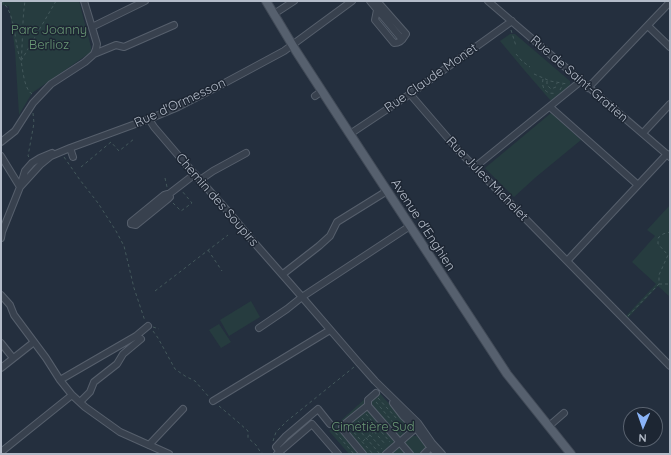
<!DOCTYPE html>
<html>
<head>
<meta charset="utf-8">
<style>
	body { margin:0 }
	#map { position:relative; width:671px; height:455px; overflow:hidden; background:#242f3e; font-family:Quicksand,sans-serif }
	canvas { display:block }
	.frame { position:absolute; inset:0; border:2px solid #b4bcc9; pointer-events:none }
	.north { position:absolute; left:623px; top:407px; width:40px; height:40px; box-sizing:border-box; background:#1d2633; border:1px solid #59626f; border-radius:50%; rotate:182deg; font-size:11px; font-weight:700; line-height:16px; text-align:center; color:#b4bcc9 }
	.north::after { content:''; display:block; margin:auto; width:14px; height:18px; background:#8ab4f8; clip-path:polygon(50% 0,100% 100%,50% 72%,0 100%) }
</style>
</head>
<body>
<div id="map">
<canvas width="671" height="455"></canvas>
<div class="frame"></div>
<div class="north">N</div>
</div>
<script>
const c = document.querySelector('canvas').getContext('2d');
c.lineJoin = 'round';
function fillPath(path, color) {
  c.fillStyle = color;
  c.fill(path, 'evenodd');
}
function stroke(path, color, width, dash) {
  c.strokeStyle = color;
  c.lineWidth = width;
  c.lineCap = dash ? 'butt' : 'round';
  c.setLineDash(dash || []);
  c.stroke(path);
}
function label(font, color, halo, rows, align = 'center') {
  c.font = font + ' Quicksand,sans-serif';
  c.lineWidth = 3;
  c.setLineDash([]);
  c.textBaseline = 'middle';
  c.strokeStyle = halo;
  c.fillStyle = color;
  for (const [text, x, y, turn = 0] of rows) {
    c.save();
    c.translate(x, y);
    c.rotate((+turn || 0) * Math.PI / 180);
    c.textAlign = isNaN(turn) ? turn : align;
    if (halo) c.strokeText(text, 0, 0);
    c.fillText(text, 0, 0);
    c.restore();
  }
}
fillPath(new Path2D(`
	M1,1H79L91,47V52L32,93L19,115L15,50L9,6L1,5Z
	M510,34H515L570,81V87L551,101L525,71L500,41Z
	M551,113L581,140L536,177L514,197L485,168Z
	M670,205V297L658,286L628,318L626,316L656,284L632,262L655,236L647,230Z
	M251,301L260,317L229,336L220,320Z
	M219,324L231,342L221,348L209,330Z
	M376,389L409,426L408,431L412,436H417L432,454H349L329,431Z`), '#263c3f');
const minor = new Path2D(`
	M370,1L400,37H404L406,34L377,1
	M488,1L670,157
	M377,10L375,20L394,43C399,43 402,41 404,37
	M274,14L294,1
	M648,26L670,47
	M92,27L145,1
	M94,54L116,45L124,47L174,25
	M588,88L670,2
	M410,94L459,151L567,261
	M315,96L322,91
	M550,107L638,185
	M149,119L154,127L183,161L233,217L251,239L302,297L359,363L375,381L418,423L432,443L442,454
	M643,133L670,104
	M350,134L410,94L512,21
	M1,142L15,131L33,103L51,84L85,62L94,54L96,49L97,44L84,1
	M70,148L73,157
	M667,154L567,261L670,366
	M1,156L20,187
	M475,167L581,81
	M200,180L213,171L246,153
	M20,187L40,165L51,156L70,148L149,119L178,107L219,86L284,51L352,1
	M167,194H169L170,197L168,199L136,225L131,224V222L164,195Z
	M169,194L195,174
	M1,238L2,232L20,187L25,171L32,163L40,158L52,153
	M283,274L319,246L330,236L337,222L387,191
	M1,295L10,305L14,315L46,358L60,380L72,395L85,407L120,432L169,454
	M259,328L287,309L302,297L410,226
	M1,343L13,358
	M1,368L34,342
	M60,380L136,336L148,326
	M213,401L330,330
	M80,402L90,392L94,382L117,364L123,354L141,339
	M393,403L403,416L416,428L430,447L437,453
	M368,406V400L376,393
	M549,426L564,413
	M149,445L183,409
	M1,452L72,395
	M280,452L276,447L286,436L318,409L330,424
	M277,454L312,424L338,454
	M363,454L343,430L342,427L346,423L367,406L369,407L410,454
	M386,454L416,428
	M424,454L427,451`);
const major = new Path2D(`
	M266,1L296,51L344,125L507,374L571,454`);
stroke(minor, '#565f6c', 8);
stroke(major, '#414a57', 10);
stroke(new Path2D(`
	M1,1C16,11 14,45 21,61C23,41 22,21 25,1
	M511,30L516,46
	M516,54L522,61L530,67
	M534,74L550,81L567,84
	M543,79C541,88 546,95 556,93
	M547,81V85L551,89L556,87L557,83
	M560,90L563,84
	M32,94C24,89 23,70 21,61L56,1
	M29,157L28,156L34,123L33,113
	M64,157L80,180L98,203L116,231L124,246L134,288L145,321
	M81,167L111,142L119,151L134,139
	M165,178L167,187
	M173,203L181,211L192,203L182,191
	M208,250L222,271
	M659,284H670
	M155,291L228,235
	M628,316L659,284V275L668,255L658,244V238L663,234L670,232
	M153,327L159,329
	M153,331L158,338L175,369L185,376L195,381L209,397
	M378,398L398,420
	M376,402L401,432
	M219,406L238,422L248,431V438L256,445L261,453L265,454
	M366,414L390,442
	M362,418L386,445
	M358,421L382,449
	M354,424L380,454
	M350,428L373,454
	M337,429L334,431L354,454
	M273,441L276,432L287,421L354,367
	M363,441L377,429`), '#44595c', 1, [3, 3]);
stroke(minor, '#38414e', 6);
stroke(major, '#56606e', 8);
label('13px', '#6b9a76', '#1d2633', [
	["Parc Joanny",49,30],
	["Berlioz",49,45],
	["Cimetière Sud",373,427]
]);
label('13px', '#b4bcc9', '#1d2633', [
	["Rue Claude Monet",431,78,-35],
	["Rue de Saint-Gratien",579,79,41],
	["Rue d'Ormesson",180,103,-25],
	["Rue Jules Michelet",487,179,46],
	["Chemin des Soupirs",217,200,49],
	["Avenue d'Enghien",423,225,57]
]);
</script>
</body>
</html>
